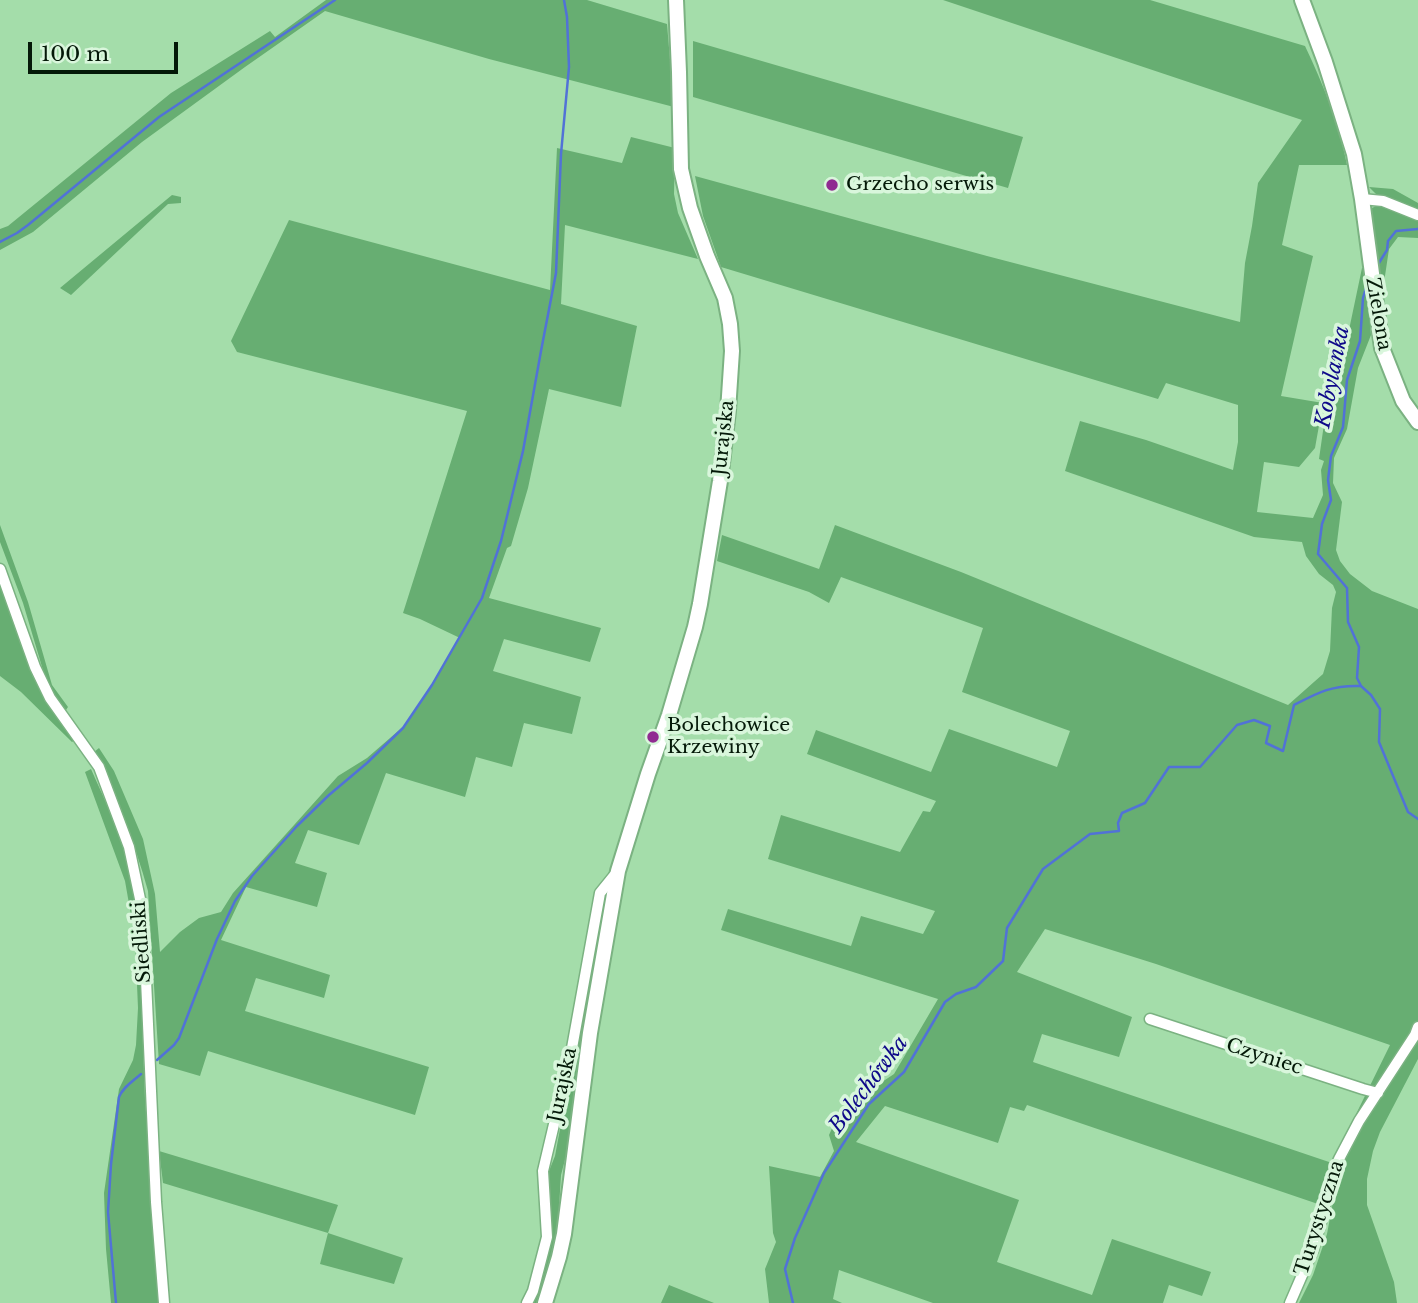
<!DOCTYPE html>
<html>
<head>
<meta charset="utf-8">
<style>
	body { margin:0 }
	#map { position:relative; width:1418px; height:1303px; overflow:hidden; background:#a4ddaa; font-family:"Libre Baskerville",serif }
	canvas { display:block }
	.scale { position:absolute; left:28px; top:42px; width:150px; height:32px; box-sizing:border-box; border:4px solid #041908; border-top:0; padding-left:9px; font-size:21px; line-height:24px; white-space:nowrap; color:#041908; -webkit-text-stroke:5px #d9f6dc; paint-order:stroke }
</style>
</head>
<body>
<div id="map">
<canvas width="1418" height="1303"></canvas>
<div class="scale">100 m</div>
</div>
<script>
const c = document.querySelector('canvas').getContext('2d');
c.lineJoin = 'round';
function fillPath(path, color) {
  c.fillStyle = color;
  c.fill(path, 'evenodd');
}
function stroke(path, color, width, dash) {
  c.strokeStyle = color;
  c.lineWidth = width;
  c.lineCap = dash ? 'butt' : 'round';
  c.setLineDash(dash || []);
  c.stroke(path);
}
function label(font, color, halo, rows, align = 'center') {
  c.font = font + ' "Libre Baskerville",serif';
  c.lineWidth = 7;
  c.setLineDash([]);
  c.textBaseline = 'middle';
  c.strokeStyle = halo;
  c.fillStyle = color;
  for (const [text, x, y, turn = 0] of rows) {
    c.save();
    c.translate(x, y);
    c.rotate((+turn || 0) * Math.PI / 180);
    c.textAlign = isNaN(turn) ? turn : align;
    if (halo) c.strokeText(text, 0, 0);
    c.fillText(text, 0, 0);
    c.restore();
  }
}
fillPath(new Path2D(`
	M326,0H587L667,24L674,107L489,59L325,11L245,67L142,142L33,232L0,250V229L8,226L171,93L270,31L275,37Z
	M943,0H1150L1305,46C1323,84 1339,123 1347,165H1299L1282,245L1313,256L1281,396L1323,403L1315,448L1299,467L1264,462L1257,512L1313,518L1323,495L1321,470L1324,461L1319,459L1325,417L1341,368L1362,268H1366L1371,335L1358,368L1347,429L1334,458L1333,483L1342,502L1336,550L1340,561L1350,574L1372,591L1418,609V1059L1380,1132L1373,1151L1367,1179V1205L1394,1282L1397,1303H1299L1313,1275L1327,1234L1337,1180L1332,1165L1323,1200L1318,1204L1027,1105L1024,1111L1010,1107L998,1143L885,1106L856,1142L1019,1200L997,1262L1092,1295L1112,1239L1211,1272L1202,1296L1169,1285L1163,1303H933L839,1270L833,1299L842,1303H769L765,1269L776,1242L773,1233L769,1166L820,1177L834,1151L829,1135L840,1111H857L876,1086L894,1074L938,999L721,930L728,909L851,946L861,916L923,934L935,911L768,859L781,815L900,852L923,811L930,812L936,801L807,754L816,730L931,772L949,729L1057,767L1070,731L962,692L983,628L841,577L829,603L809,592L717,561L722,535L819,569L835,525L961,572L1288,705L1323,674L1330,651L1332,608L1336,592L1333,585L1319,574L1306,556L1302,542L1254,537L1065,471L1080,421L1146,440L1233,470L1238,442V405L1166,383L1158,399L721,267L703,216L695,176L987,256L1240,322L1245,263L1252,226L1258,183L1302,120ZM1045,929L1156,964L1390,1045L1332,1163L1033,1062L1042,1034L1119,1057L1132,1017L1017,972Z
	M693,41L1023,137L1008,188L693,97Z
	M631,137L675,148L674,194L678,213L698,259L565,225L561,304L637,326L621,407L549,389L528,488L511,546L507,548L489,598L601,628L590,662L504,639L493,671L581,697L572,734L524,723L512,767L476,757L465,797L386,773L359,845L308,830L295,863L327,873L317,907L246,887L221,940L330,975L324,998L256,978L245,1011L429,1067L415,1115L208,1051L200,1076L159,1064L148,891C135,843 116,796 94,752L99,748L114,771L143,839L155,894L160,952L180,932L199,918L221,912L233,893L338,776L367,758L405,725L430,687L460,638L420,619L403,613L467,411L237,352L231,341L289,220L550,290L557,148L622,163Z
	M1369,187L1393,189L1418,203V213L1376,194Z
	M172,195L181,197V203L168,204L71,295L60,288Z
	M1380,204L1418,219V238L1398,237L1389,249L1382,296L1368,210Z
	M0,525L28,602L52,685L68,707L66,710L48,687L23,603L0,542Z
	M0,582L33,677L54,712L75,740L72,742L21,692L0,676Z
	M91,769C111,814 133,859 140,910C141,918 139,928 139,937L145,1098L160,1303H111L106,1249L104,1193L119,1089L133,1060L136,1045L138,1008L135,938L125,881L85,772Z
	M610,889L572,1133L561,1175L556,1257L541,1303H532L550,1236L549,1171L555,1156L604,893Z
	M159,1151L338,1205L328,1233L403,1258L394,1284L320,1264L328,1233L163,1183Z
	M669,1285L714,1303H661Z`), '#67ae72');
stroke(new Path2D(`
	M0,242L17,233L28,225L159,117L335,0
	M1377,266L1387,250L1388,241L1396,231L1418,229
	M1368,281L1363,298L1360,341L1347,380L1343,427L1331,456L1328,480L1331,500L1322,524L1318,554L1347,588L1348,622L1359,647L1357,678L1361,686L1371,695L1380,709L1379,742L1408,812L1418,819
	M157,1060L174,1045L179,1038L217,939L235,901L252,876L297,826L329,795L367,763L403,728L432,685L482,598L501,541L523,451L541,351L556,273L561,154L569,67L567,17L564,0
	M116,1303L108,1212L111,1164L119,1097C123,1087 133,1081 141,1074
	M793,1303L785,1269L795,1238L824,1173L869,1104L904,1072L945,1002L956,994L976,987L1003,961L1007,928L1043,869L1090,834L1119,831L1118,823L1122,813L1145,803L1169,767H1200L1237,725L1254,720L1270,726L1266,743L1283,751L1294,705C1319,692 1332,685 1361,686`), '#5172d7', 2.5);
const street = new Path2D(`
	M1362,199L1383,201L1418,215
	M0,569L35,667L50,698L99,767L129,847L143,913L156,1202L164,1303
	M1150,1019L1363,1089L1378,1093
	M527,1303L533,1291L547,1237L543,1171L572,1048L600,893L617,872
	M1290,1303L1313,1250L1324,1211L1329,1184L1339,1159L1359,1121L1415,1035L1418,1027`);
const secondary = new Path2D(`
	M1302,0L1325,62L1354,154L1362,199L1382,348L1403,401L1418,422
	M545,1303L559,1257L564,1234L590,1033L618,871L648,774L669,715L695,627L700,604L720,481L728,411L732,351L730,324L725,298L707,256L690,208L681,169L679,72L676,0`);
stroke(street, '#7bb282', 13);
stroke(secondary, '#7bb282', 18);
stroke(street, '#fff', 10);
stroke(secondary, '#fff', 14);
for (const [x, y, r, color] of [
	[832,185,7,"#902b91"],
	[653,737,7,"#902b91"]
]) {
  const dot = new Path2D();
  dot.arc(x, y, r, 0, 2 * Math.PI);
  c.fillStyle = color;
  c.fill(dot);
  stroke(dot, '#d9f6dc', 2.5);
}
label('19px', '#041908', '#d9f6dc', [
	["Grzecho serwis",846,185],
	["Bolechowice",667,726],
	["Krzewiny",667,748]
], 'left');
label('19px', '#041908', '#d9f6dc', [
	["Zielona",1378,314,80],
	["Jurajska",724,438,-84],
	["Siedliski",142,942,-94],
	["Czyniec",1264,1057,18],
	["Jurajska",563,1085,-78],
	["Turystyczna",1320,1218,-72]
]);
label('italic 21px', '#0e0889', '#d9f6dc', [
	["Kobylanka",1333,377,-79],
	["Bolechówka",869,1085,-53]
]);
</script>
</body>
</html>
